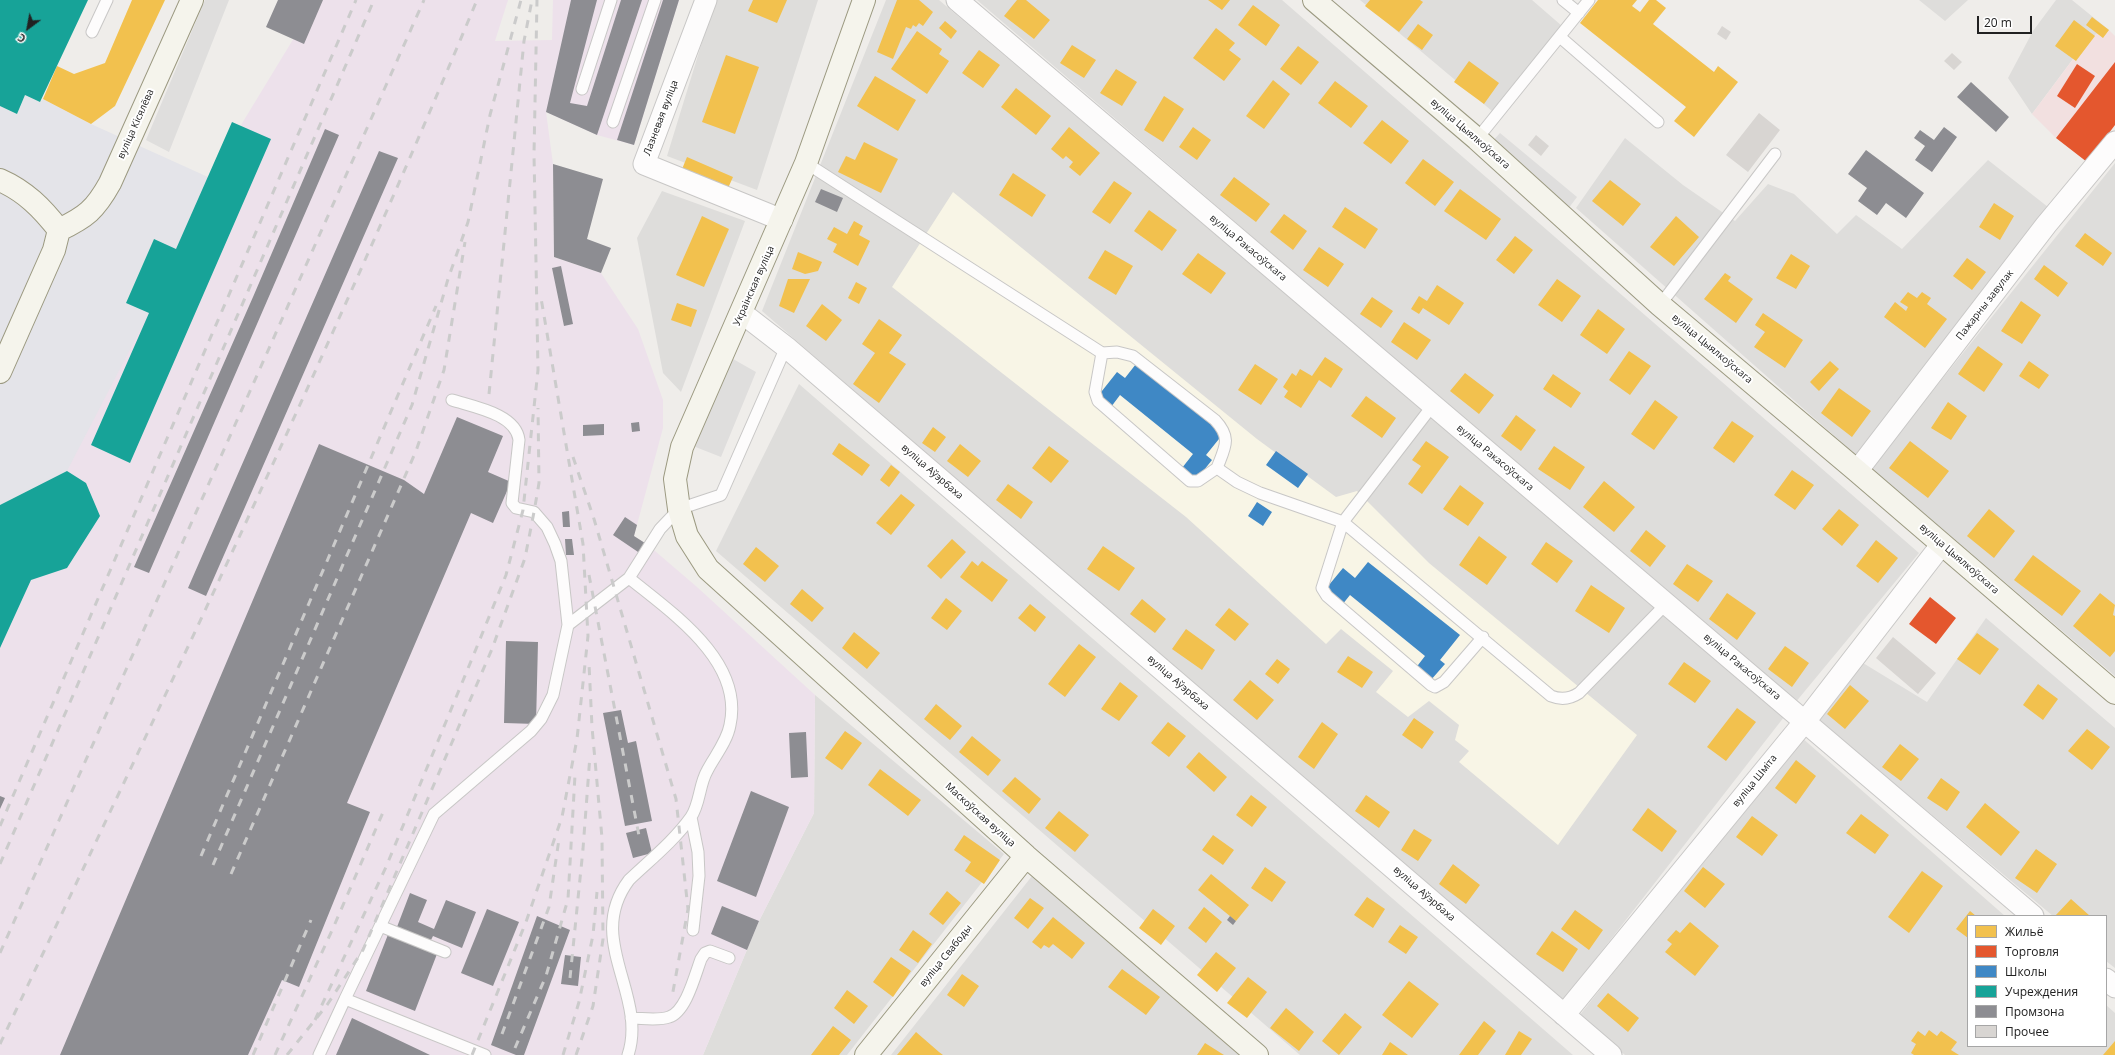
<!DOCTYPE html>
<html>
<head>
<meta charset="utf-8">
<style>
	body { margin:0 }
	#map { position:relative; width:2115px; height:1055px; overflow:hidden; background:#efedea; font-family:"Open Sans",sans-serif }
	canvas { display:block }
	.legend { position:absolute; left:1967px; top:915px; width:140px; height:132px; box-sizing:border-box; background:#fff; border:1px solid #a6a6a6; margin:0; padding:5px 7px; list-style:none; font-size:12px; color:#212121 }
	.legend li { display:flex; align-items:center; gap:8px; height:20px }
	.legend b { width:20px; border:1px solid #a6a6a6 }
	.north { position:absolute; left:8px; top:8px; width:40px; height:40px; -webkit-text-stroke:3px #fff; paint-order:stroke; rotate:212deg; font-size:11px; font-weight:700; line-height:16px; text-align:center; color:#212121 }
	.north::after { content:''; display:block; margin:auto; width:14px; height:18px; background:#212121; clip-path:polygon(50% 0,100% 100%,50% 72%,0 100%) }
	.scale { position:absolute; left:1977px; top:16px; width:55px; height:18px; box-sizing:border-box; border:2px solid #212121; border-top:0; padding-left:5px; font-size:12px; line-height:14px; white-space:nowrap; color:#212121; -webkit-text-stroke:3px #fff; paint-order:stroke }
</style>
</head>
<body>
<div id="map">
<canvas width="2115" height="1055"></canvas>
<ul class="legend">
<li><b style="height:11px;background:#f2c14e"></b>Жильё</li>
<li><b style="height:11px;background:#e4572e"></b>Торговля</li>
<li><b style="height:11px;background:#3f88c5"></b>Школы</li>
<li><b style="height:11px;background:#17a398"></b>Учреждения</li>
<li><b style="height:11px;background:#8d8d92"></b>Промзона</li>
<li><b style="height:11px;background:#d8d5d2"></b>Прочее</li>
</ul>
<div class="north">С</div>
<div class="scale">20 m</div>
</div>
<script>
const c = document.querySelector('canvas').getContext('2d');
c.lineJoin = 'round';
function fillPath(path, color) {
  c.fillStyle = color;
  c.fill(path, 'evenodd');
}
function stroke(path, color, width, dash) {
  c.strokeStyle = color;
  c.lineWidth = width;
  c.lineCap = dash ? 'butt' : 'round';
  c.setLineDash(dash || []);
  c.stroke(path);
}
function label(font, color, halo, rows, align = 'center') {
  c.font = font + ' "Open Sans",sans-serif';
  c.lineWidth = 4;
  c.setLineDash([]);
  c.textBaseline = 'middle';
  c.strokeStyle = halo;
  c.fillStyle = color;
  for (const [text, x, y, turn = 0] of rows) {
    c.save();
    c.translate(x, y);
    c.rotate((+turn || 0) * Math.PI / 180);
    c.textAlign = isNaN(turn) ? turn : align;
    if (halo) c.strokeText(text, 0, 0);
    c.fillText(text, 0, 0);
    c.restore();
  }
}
fillPath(new Path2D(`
	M715,0H818L757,190L667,156Z
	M886,0H939L1784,717L1562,1002L762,311Z
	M977,0H1282L1919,553L1795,703Z
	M1360,0H1532L1562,26L1492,111Z
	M1919,0H1968L1945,21Z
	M2056,0H2072L2109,30L2103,38L2096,34L2076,61L2073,59L2032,114L2008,78L2033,31Z
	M1625,138L1683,185L1735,221L1768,184L1794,194L1837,234L1856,215L1902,249L1988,160L2048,207L1856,455L1576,208Z
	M2115,163V676L1871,468Z
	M662,191L745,221L681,392L663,373L637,238Z
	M799,384L1573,1055H1300L716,551Z
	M1986,618L2115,728V968L2106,961V916H2053L1816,718L1863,663L1927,702Z
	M815,695L1004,854L847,1055H703L759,921L814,813Z
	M1801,737L2005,916H1968V1046H2106V1005L2115,1013V1055H1625L1579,1016Z
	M1032,876L1239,1055H891Z`), '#dedddb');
fillPath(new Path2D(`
	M2109,30L2115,36V125L2087,162L2056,138L2032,114L2073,59L2076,61L2097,33L2103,38Z`), '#f2e0e0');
fillPath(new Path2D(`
	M317,0H508L495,41L552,40L553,0H679L634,145L597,135L546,112L553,164L554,257L601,273L638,329L663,400V428L634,536L648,545L697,587L815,695L814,813L759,921L703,1055H0V581L69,408Z`), '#ede1eb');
fillPath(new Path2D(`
	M953,192L1257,439L1336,497L1357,491L1429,563L1637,735L1558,845L1459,762L1469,751L1455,740L1459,725L1429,701L1408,717L1376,692L1393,671L1341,629L1326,644L1186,517L892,287Z`), '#f8f5e6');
fillPath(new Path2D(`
	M205,0H229L169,152L146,140Z
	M1500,133L1577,197L1568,209L1490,144Z
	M733,359L756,372L721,457L693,446Z`), '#dfdedd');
fillPath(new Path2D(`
	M25,95L40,102L43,99L91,124L208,177L176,249L154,239L126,302L149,313L67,471L0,505V106L17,114Z`), '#e4e4e9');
fillPath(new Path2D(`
	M132,0H165L115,106L91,124L43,99L57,66L74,74L105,63Z
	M753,0H787L777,23L748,11Z
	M897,0H919L933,12L923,26L919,23L916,27L913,25L911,29L906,27L893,59L877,52Z
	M1017,0H1026L1050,20L1034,39L1004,16Z
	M1208,0H1230L1222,10Z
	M1370,0H1420L1423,2L1399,32L1365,6Z
	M1598,0H1637L1632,6L1640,12L1649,0H1656L1666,8L1653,24L1714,72L1718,66L1738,82L1694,137L1674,121L1686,107L1580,23Z
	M1253,5L1280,25L1266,46L1238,25Z
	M2092,17L2109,30L2103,38L2086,25Z
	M2074,20L2095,36L2076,61L2055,46Z
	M945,21L957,31L951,39L939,28Z
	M1418,24L1433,35L1422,50L1407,39Z
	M1216,28L1235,43L1229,50L1241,59L1224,81L1193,58Z
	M917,31L942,49L939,54L949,61L927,94L891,69Z
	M1072,45L1096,60L1084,78L1060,63Z
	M1298,46L1319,62L1301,85L1280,69Z
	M979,50L1000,65L983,88L962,73Z
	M726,55L759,67L735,134L702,122Z
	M1469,61L1499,83L1484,104L1454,82Z
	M1116,69L1137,82L1122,106L1100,93Z
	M875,76L916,100L898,131L857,106Z
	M1273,80L1290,94L1264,129L1246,116Z
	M1335,81L1368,106L1351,128L1318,103Z
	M1016,88L1051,116L1036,135L1001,107Z
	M1164,96L1184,109L1163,142L1144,130Z
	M1382,120L1409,141L1391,164L1363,143Z
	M1069,127L1100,153L1080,176L1069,167L1073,162L1066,156L1063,159L1051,149Z
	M1193,127L1211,140L1197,160L1179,147Z
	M864,142L898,159L881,193L838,172L846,156L855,160Z
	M687,157L733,177L725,195L680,174Z
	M1423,159L1454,182L1435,206L1405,183Z
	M1013,173L1046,195L1032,217L999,195Z
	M1234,177L1270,204L1256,222L1220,195Z
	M1610,180L1641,204L1623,226L1592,201Z
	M1114,181L1132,193L1110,224L1092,212Z
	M1460,189L1501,219L1486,240L1444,211Z
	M1994,203L2014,216L2000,240L1979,227Z
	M1345,207L1378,229L1365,249L1332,227Z
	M1149,210L1177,230L1162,251L1134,231Z
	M1284,214L1307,231L1293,250L1270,232Z
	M702,216L729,229L704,287L676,275Z
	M1676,216L1699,237L1674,266L1650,247Z
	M854,221L863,226L859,235L870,241L858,266L833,252L837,244L827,239L834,227L847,234Z
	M2085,233L2112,253L2103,266L2075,246Z
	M1515,236L1533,250L1514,274L1496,260Z
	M1319,247L1344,264L1328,287L1303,270Z
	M1105,250L1133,266L1116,295L1088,278Z
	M798,252L822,262L818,271L805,274L792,269Z
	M1198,253L1226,273L1211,294L1182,274Z
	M1791,254L1810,266L1796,289L1776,278Z
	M1967,258L1986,272L1972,290L1953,276Z
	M2044,265L2068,283L2058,297L2034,279Z
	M1725,273L1731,277L1728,281L1753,299L1736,323L1704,299Z
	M788,279H810L794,313L779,306Z
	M1557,279L1581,296L1562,322L1538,305Z
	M856,282L867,288L859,304L848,298Z
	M1437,285L1464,303L1449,325L1423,308L1419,314L1411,309L1419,296L1427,301Z
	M1908,292L1917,298L1922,292L1931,298L1927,304L1947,319L1925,348L1884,317L1895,302L1906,311L1908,307L1900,302Z
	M1372,297L1393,311L1381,328L1360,314Z
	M2021,301L2041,315L2022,344L2001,331Z
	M677,303L697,310L691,327L671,320Z
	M822,304L842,320L826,341L806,326Z
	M1598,309L1625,329L1607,354L1580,335Z
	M1763,313L1803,340L1785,368L1754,347L1765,332L1755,325Z
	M879,319L902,335L889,353L906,364L879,403L853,384L875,353L862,344Z
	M1404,322L1431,340L1417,360L1391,342Z
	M1978,346L2003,364L1984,392L1958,374Z
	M1629,351L1651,366L1630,395L1609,380Z
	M1325,357L1343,369L1331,388L1319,380L1301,408L1284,397L1288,391L1283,387L1292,373L1296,376L1300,369L1312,376Z
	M1830,361L1839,369L1819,391L1810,382Z
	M2029,361L2049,375L2039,389L2019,376Z
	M1255,364L1278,379L1261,405L1238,390Z
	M1465,373L1494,395L1479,414L1450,391Z
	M1553,374L1581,393L1571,408L1543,389Z
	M1839,388L1871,411L1852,437L1821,413Z
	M1366,396L1396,418L1382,438L1351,416Z
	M1655,400L1678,417L1654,450L1631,434Z
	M1948,402L1967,416L1951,440L1931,428Z
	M1516,415L1536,430L1521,451L1501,436Z
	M1732,421L1754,436L1734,463L1713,448Z
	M933,427L946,437L935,452L922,443Z
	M1426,441L1449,457L1422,494L1408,484L1421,466L1412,460Z
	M1910,441L1949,471L1928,498L1889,468Z
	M839,443L870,465L862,476L832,454Z
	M960,444L981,461L968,477L947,461Z
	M1049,446L1069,461L1051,483L1032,468Z
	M1554,446L1585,467L1570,490L1538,469Z
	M891,465L900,472L889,487L880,480Z
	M1792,470L1814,485L1795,510L1774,495Z
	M1604,481L1635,507L1614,532L1583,507Z
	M1008,484L1033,502L1021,519L996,500Z
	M1460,485L1484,503L1468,526L1443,509Z
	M901,494L915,505L891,535L876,523Z
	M1839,509L1859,525L1842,546L1822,529Z
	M1989,509L2015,531L1994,558L1967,536Z
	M1646,530L1666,546L1650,567L1630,551Z
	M1479,536L1507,557L1487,585L1459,565Z
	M952,539L966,552L941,579L927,566Z
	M1876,540L1898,558L1878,583L1856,566Z
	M1546,542L1573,561L1557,583L1531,564Z
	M1103,546L1135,568L1119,591L1087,569Z
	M756,547L779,566L765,582L743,564Z
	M2033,555L2081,591L2062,616L2014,580Z
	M972,561L978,566L982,561L1008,580L992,602L960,577Z
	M1687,564L1713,581L1698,602L1673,584Z
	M1591,585L1625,608L1609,633L1575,611Z
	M802,589L824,608L812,622L790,604Z
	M1727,593L1756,613L1737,640L1709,619Z
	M2100,593L2115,605L2113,615L2115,616V651L2110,657L2073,626Z
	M946,598L962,611L947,630L931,618Z
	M1142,599L1166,619L1155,633L1130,614Z
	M1030,604L1046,617L1035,632L1018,618Z
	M1229,608L1249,624L1235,641L1215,625Z
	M1186,629L1215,650L1202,670L1172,649Z
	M854,632L880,653L867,669L842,648Z
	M1977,633L1999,649L1980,675L1957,659Z
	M1079,644L1096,657L1065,697L1048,684Z
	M1785,646L1809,663L1792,687L1768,669Z
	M1348,656L1373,672L1362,688L1337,672Z
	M1277,659L1290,669L1278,684L1265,674Z
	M1684,662L1711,681L1695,703L1668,684Z
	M1250,680L1274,700L1257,720L1233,700Z
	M1120,682L1138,696L1119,721L1101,709Z
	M2038,684L2058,699L2043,720L2023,705Z
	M1850,685L1869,701L1845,729L1827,714Z
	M936,704L962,726L950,740L924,719Z
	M1737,708L1756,722L1726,761L1707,747Z
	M1414,718L1434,732L1422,749L1402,735Z
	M1168,722L1186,736L1169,757L1151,743Z
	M1322,722L1338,734L1314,769L1298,757Z
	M2087,729L2110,747L2092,770L2068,751Z
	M845,731L862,743L842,770L825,758Z
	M972,736L1001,760L988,776L959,752Z
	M1900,744L1919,759L1901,781L1882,767Z
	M1199,752L1227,777L1214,792L1186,767Z
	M1796,760L1816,776L1796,804L1775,788Z
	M880,769L921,800L908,816L868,785Z
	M1015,777L1041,799L1029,814L1002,791Z
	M1941,778L1960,792L1947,811L1927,798Z
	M1251,795L1267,807L1252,827L1236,815Z
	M1366,795L1390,812L1379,828L1355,811Z
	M1985,803L2020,832L2001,856L1966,827Z
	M1648,808L1677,831L1662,852L1632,830Z
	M1059,811L1089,835L1075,852L1045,828Z
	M1861,814L1889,835L1875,854L1846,833Z
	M1752,816L1778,835L1762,856L1736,837Z
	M1414,829L1432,840L1418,861L1401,850Z
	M964,835L1000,860L984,884L965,871L971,862L954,850Z
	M1213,835L1234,850L1223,865L1202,850Z
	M2036,849L2057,864L2037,893L2015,878Z
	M1453,864L1480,885L1466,904L1439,884Z
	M1265,867L1286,882L1272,902L1251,888Z
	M1703,867L1725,884L1705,908L1684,891Z
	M1922,871L1943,886L1909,933L1888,917Z
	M1211,874L1249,905L1236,921L1198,890Z
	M947,891L961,903L943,925L929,914Z
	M1367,897L1385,909L1373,928L1354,915Z
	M1030,898L1044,908L1028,929L1014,918Z
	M2071,899L2090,916H2055Z
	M1204,907L1222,922L1206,943L1188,928Z
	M1153,909L1175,926L1161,945L1139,928Z
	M1575,910L1603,930L1589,950L1561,929Z
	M1970,911L1976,916H1968V938L1956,929Z
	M1053,917L1085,943L1072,959L1053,944L1049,948L1044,945L1041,949L1032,942Z
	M1690,922L1719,946L1695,976L1665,952L1672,944L1667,940L1676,930L1680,933Z
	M1400,925L1418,937L1406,954L1388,942Z
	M913,930L932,944L918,963L899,950Z
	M1552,931L1578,949L1563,972L1536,954Z
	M1216,952L1236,968L1217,992L1197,975Z
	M891,957L911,971L893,997L873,982Z
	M1122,969L1160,997L1146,1015L1108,987Z
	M962,974L979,986L964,1007L947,995Z
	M1248,977L1267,992L1247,1018L1227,1003Z
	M1409,981L1439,1004L1412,1038L1382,1015Z
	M847,990L868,1006L854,1024L834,1008Z
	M1608,993L1639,1018L1628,1032L1597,1006Z
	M1286,1008L1314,1032L1299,1051L1270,1028Z
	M1345,1013L1362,1027L1339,1055L1322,1041Z
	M1484,1021L1496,1031L1478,1055H1459Z
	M833,1026L851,1040L839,1055H811Z
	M1929,1030L1937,1036L1941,1031L1957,1042L1951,1050L1959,1055H1914L1911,1053L1916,1044L1911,1041L1918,1031L1925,1036Z
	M1519,1031L1532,1039L1521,1055H1505Z
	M916,1032L939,1052L943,1055H897Z
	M2115,1041V1055H2103Z
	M1390,1042L1408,1055H1382Z
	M1205,1043L1224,1055H1197Z`), '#f2c14e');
fillPath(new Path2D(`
	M2115,62V125L2087,162L2056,138Z
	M2077,64L2095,76L2075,108L2057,96Z
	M1930,597L1956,618L1936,644L1909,624Z`), '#e4572e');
fillPath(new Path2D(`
	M1136,364L1223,434L1206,455L1212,460L1196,480L1182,468L1193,454L1120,395L1111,407L1098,396L1117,372L1125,378Z
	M1276,451L1308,474L1298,488L1266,465Z
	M1257,502L1272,512L1263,526L1248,516Z
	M1368,562L1460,635L1440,660L1445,664L1430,681L1415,669L1425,656L1350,595L1342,605L1324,591L1343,568L1355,578Z`), '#3f88c5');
fillPath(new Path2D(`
	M0,0H88L40,102L25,95L17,114L0,106Z
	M232,122L271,139L130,463L91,445L149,313L126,303L154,239L176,249Z
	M67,471L86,483L100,516L67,568L31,580L0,648V505Z`), '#17a398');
fillPath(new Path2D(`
	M278,0H323L304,44L266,27Z
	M571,0H597L570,103L587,106L621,0H642L597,135L546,112Z
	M663,0H679L634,145L617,140Z
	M1971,82L2009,117L1996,132L1957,97Z
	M1944,127L1957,137L1932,172L1915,160L1925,146L1914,138L1920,130L1934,140Z
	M325,129L339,135L149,573L134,567L253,297Z
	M1866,150L1924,193L1906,218L1886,203L1877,215L1858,201L1867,188L1848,174Z
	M379,151L398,158L206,596L188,588Z
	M553,164L603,179L587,239L611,248L601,273L554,257Z
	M821,189L843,198L837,212L815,202Z
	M561,266L573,324L564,326L552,268Z
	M457,417L503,436L488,472L511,482L493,523L471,513L347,803L370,812L299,987L282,980L248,1055H60L319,444L404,480L424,494Z
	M639,422L640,431L632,432L631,423Z
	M604,424V435L583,436V425Z
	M569,511L570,527H563L562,512Z
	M625,517L637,525L634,536L648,545L641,554L613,535Z
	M565,539H572L574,555H566Z
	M506,641L538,642L536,724L504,723Z
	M621,710L628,743L636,741L652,821L625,826L603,713Z
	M806,732L808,777L791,778L789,733Z
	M751,791L789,807L756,897L717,881Z
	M0,796L5,798L0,809Z
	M646,828L652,853L633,858L626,833Z
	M410,893L427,900L418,922L434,929L446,900L476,912L462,948L433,936L431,940L397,927Z
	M722,906L759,921L747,950L711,934Z
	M487,909L519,922L493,986L461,973Z
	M537,916L570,930L524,1055H516L491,1045Z
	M1230,916L1236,921L1233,925L1227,920Z
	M389,932L437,954L415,1011L366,991Z
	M565,955L581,957L578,986L561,984Z
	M352,1018L430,1055H336Z`), '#8d8d92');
fillPath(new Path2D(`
	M1722,26L1731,32L1726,40L1717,34Z
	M1952,53L1962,62L1954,70L1944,61Z
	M1759,113L1780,130L1748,172L1726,155Z
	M1536,135L1549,146L1541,156L1528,145Z
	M1893,637L1936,673L1918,694L1876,658Z`), '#d8d5d2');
const lane = new Path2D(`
	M1563,0L1579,13
	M92,32L107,0
	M1560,37L1658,122
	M582,89L611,0
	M613,122L655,0
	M1477,139L1589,0
	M806,163L1102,353L1117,352L1133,356L1215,420C1232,438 1225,447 1217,468L1237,482L1260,493L1343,522L1551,696C1561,700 1570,699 1579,693L1667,603
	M1660,305L1775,154
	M1102,353L1095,392L1098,401L1190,481H1198L1217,468
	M1433,405L1343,522L1322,588L1327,596L1431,685L1435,687L1444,682L1483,637
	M568,625L629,578
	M691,817L698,852L699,876L693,930
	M380,926L445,952
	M345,999L434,814L531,731L541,719L553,695L568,625L561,561L555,544L547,527L534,512L516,508L512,503L519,440C516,414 474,407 452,400
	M631,1018C642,1018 658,1021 669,1017C686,1012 695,975 701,959L705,953L710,951L729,958
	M319,1055L345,999L485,1055
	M628,1055C648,994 584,940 629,880C650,860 674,841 691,817C700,804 699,785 707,771C714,757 727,742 730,725C744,661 672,613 629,578L660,529L679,509L721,495L786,347`);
const street = new Path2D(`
	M706,0L644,164L782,220
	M957,0C1315,306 1676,608 2033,916
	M742,313L786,347L1611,1055
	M1857,471L2046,225L2115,142
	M2106,979L2115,987
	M1564,1015L1806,720L1942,544`);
const secondary = new Path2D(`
	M864,0L806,163L682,447L675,479L679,509L687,536L708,569L1026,856L1257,1055
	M1314,0L1477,139L1660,305L1857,471L2115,693
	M0,180C25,191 42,208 59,230L54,250L0,372
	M59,230C86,217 95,210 110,183L192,0
	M866,1055L1026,856`);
stroke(lane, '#c8c7c6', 13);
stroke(street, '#c8c7c6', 23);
stroke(secondary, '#9b9980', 24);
stroke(lane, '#fdfcfc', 11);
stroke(street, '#fdfcfc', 21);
stroke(secondary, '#f5f4ec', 22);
stroke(new Path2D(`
	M489,394L524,41L532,0
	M573,457L594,519L676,799L688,909L672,997
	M589,575L640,841
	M0,826L356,0
	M201,856L436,306
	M0,864L374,0
	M213,865L412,405L448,279L468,222L490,115L521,0
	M231,874L416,451L444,370L465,242
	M0,953L424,0
	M570,978L583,849L590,755
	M315,1020L386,867L476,649L506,575L523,510L538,370L534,154L537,0
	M502,1034L549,907L559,839
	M0,1044C164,698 330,353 477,0
	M515,1048L546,976L568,899L575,775
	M253,1055L311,920
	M275,1055L334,926L384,810
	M287,1055L327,1005L363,950L492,649L525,558L534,512L539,483L538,408
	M472,1055L526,922L562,817L577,739L588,636L583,544L541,298
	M563,1055L579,1002L593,935L597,892
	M576,1055L593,1006L603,939L602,838L592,727L589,664`), '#cbcbcb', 3, [8, 8]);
label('10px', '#212121', '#fff', [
	["Лазневая вуліца",661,118,-69],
	["вуліца Кісялёва",136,124,-66],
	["вуліца Цыялкоўскага",1470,134,41],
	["вуліца Ракасоўскага",1248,248,40],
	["Украінская вуліца",754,286,-66],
	["Пажарны завулак",1985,305,-52],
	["вуліца Цыялкоўскага",1712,349,40],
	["вуліца Ракасоўскага",1495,458,40],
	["вуліца Аўэрбаха",932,472,41],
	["вуліца Цыялкоўскага",1959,559,41],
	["вуліца Ракасоўскага",1742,667,40],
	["вуліца Аўэрбаха",1178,683,41],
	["вуліца Шміта",1755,781,-51],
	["Маскоўская вуліца",980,815,42],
	["вуліца Аўэрбаха",1424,894,41],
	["вуліца Свабоды",946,956,-51]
]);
</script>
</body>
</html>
